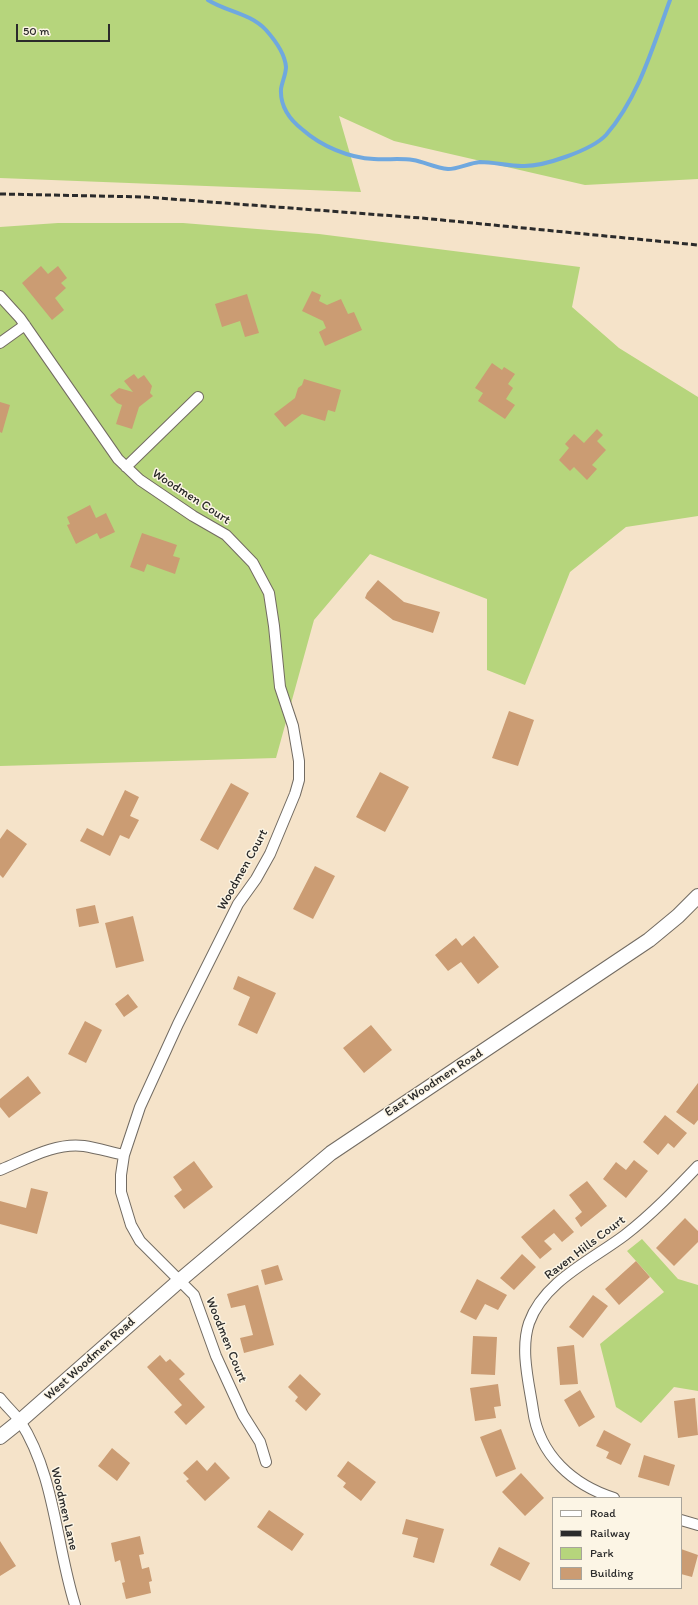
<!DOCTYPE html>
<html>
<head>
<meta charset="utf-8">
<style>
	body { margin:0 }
	#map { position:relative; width:698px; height:1605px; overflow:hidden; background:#f5e3c9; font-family:Itim,sans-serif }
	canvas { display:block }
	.legend { position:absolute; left:552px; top:1497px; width:130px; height:92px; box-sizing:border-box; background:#fcf5e5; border:1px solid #a8a49b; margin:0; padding:5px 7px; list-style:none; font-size:12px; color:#2b2b2b }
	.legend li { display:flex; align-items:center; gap:8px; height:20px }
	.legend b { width:20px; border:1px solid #a8a49b }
	.scale { position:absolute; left:16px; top:24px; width:94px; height:18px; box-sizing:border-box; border:2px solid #2b2b2b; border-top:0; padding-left:5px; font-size:12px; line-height:14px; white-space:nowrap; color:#2b2b2b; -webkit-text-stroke:3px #fcf5e5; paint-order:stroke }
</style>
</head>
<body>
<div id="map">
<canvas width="698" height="1605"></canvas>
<ul class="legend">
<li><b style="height:5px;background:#fff"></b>Road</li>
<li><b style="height:5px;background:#2b2b2b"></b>Railway</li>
<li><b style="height:11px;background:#b6d57c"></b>Park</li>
<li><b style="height:11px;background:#cb9c73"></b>Building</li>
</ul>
<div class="scale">50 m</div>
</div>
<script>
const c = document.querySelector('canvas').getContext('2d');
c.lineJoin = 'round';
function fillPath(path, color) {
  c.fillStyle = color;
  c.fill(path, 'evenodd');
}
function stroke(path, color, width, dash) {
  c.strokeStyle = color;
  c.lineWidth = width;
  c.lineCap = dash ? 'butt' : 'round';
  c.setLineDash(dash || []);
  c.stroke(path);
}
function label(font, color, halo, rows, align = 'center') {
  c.font = font + ' Itim,sans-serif';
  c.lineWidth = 3;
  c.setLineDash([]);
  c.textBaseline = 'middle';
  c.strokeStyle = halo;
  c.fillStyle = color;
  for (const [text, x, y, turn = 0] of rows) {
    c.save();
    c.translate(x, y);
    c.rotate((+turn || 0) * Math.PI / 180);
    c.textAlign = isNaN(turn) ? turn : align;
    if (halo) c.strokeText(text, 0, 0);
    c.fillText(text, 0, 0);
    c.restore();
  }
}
fillPath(new Path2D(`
	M0,0H698V179L585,185L394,141L339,116L361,192L0,178Z
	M58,223H183L319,234L580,267L572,307L619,348L698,397V516L626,527L570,572L525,685L487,670V599L370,554L314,620L276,758L0,766V227Z
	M642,1239L678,1279L698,1285V1391L674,1387L641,1423L616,1407L600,1344L664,1292L627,1251Z`), '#b6d57c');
stroke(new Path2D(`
	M208,0C227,12 250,13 266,30C274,39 285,54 286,67C286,74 282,82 281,89C280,106 290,120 303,130C321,146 349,158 374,159C387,160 400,158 413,160C425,162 435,168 448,169C458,169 469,163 480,162C494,162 508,166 522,166C543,167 592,150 606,135C639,97 653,46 670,0`), '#6fa8df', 4);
fillPath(new Path2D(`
	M41,266L48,274L58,266L67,278L61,283L66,288L55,298L64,310L52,320L22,283Z
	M312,291L321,295L319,301L327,305L341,299L348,314L354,312L362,330L325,346L319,332L326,328L323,321L302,311Z
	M247,294L259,333L245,337L240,321L222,327L215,304Z
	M492,363L502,370L504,367L515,374L508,384L513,388L506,399L515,405L505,419L478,401L483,393L475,388Z
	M134,374L138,379L144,375L152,386L150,393L153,396L139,407L132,429L116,424L122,405L117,403L110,395L119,388L133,392L124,381Z
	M304,379L341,390L335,412L328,410L325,421L302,414L285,427L274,414L295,398L298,388L302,385Z
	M0,402L10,405L2,433L0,432Z
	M597,429L603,435L597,441L606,450L592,465L597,469L587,480L574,467L570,471L559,460L569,448L565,444L574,434L584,443Z
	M90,505L96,518L106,513L115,532L100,539L97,533L76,544L67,525L70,524L67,517Z
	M142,533L177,545L173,556L180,558L175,574L147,564L144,572L130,567Z
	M378,580L404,602L440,612L433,633L393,620L365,598L367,593Z
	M509,711L534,720L518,766L492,758Z
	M380,772L409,787L385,832L356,817Z
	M231,783L249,793L218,850L200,840Z
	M125,790L139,797L130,816L139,820L129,839L120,835L110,856L80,841L87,828L103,836Z
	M7,829L27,844L3,878L0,875V839Z
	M315,866L335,876L313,919L293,909Z
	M95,905L99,923L79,927L76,909Z
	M133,916L144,961L116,968L105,923Z
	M474,936L499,967L478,984L461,962L448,971L435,955L456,938L462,946Z
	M238,976L276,993L257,1034L238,1025L250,997L233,989Z
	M128,994L138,1007L124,1017L115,1004Z
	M85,1021L102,1030L86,1063L68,1054Z
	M371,1025L392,1050L364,1073L343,1048Z
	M28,1076L41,1093L9,1118L0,1107V1099Z
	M698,1083V1120L694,1125L676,1112Z
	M665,1115L687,1133L674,1148L668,1143L658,1155L643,1142Z
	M634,1160L648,1171L626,1198L603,1179L616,1162L626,1170Z
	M194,1161L213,1187L184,1209L174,1196L182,1190L173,1177Z
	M587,1181L607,1206L581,1227L575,1218L582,1212L569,1195Z
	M31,1188L48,1192L37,1234L0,1224V1201L26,1208Z
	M554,1209L574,1232L562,1242L554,1233L544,1241L552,1249L540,1259L521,1237Z
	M685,1218L698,1231V1242L674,1266L656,1248Z
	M522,1254L536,1267L514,1290L500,1278Z
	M636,1261L650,1277L619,1305L605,1289Z
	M278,1265L283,1280L265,1285L261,1270Z
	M477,1279L507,1295L498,1310L485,1304L476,1320L460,1312Z
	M258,1285L274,1345L244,1353L240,1338L253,1335L245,1305L231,1308L227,1294Z
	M593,1295L608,1306L583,1338L569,1327Z
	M473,1336L497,1337L495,1375L471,1374Z
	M574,1345L578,1384L560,1385L557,1347Z
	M160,1355L166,1362L170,1359L185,1374L179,1379L205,1407L186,1425L174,1412L182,1405L147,1367Z
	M300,1374L321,1394L306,1411L295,1401L298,1397L288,1387Z
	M498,1384L501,1406L494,1407L496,1418L475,1421L470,1388Z
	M580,1390L595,1417L579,1427L564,1400Z
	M695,1398L698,1435L678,1438L674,1401Z
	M501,1429L516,1469L496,1477L480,1437Z
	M604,1430L631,1444L621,1465L606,1458L609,1452L596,1446Z
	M112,1448L130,1463L117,1481L98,1466Z
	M644,1455L675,1465L669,1486L638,1477Z
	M197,1460L207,1471L215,1462L230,1478L205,1501L186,1481L189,1479L183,1473Z
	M348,1461L376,1482L361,1501L343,1487L346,1483L337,1476Z
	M521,1473L544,1498L525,1516L502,1492Z
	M269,1510L304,1534L292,1551L257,1527Z
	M406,1519L444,1529L434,1563L413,1557L418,1538L402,1534Z
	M140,1536L144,1554L139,1555L142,1569L149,1567L152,1581L149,1582L151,1593L126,1599L122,1583L125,1582L120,1560L115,1562L111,1543Z
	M0,1541L16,1566L0,1576Z
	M499,1547L530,1563L520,1581L490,1565Z
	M681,1549L698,1555L692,1577L681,1574Z`), '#cb9c73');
const street = new Path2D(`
	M0,296L20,318L118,459L140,480L193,516L226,535L253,563L269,593L274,626L280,687L293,726L299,761V780L295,794L270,854L256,879L238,904L178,1024L140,1107L124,1155L121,1175V1192L131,1225L140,1241L194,1295L216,1356L243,1415L260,1442L266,1462
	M0,343L25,325
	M126,467L198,397
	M0,1170C25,1160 55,1142 84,1146C97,1148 110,1152 124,1155
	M0,1398C6,1406 14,1413 20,1421C55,1475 56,1545 75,1605
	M614,1498C573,1485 539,1455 533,1410C529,1383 520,1350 529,1323C544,1281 592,1260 625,1235C652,1214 675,1190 698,1166
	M681,1520L698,1525`);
const secondary = new Path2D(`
	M0,1437L20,1421L179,1281L331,1153L649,940L678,916L698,896`);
stroke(street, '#726b62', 12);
stroke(secondary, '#726b62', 16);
stroke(street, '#fff', 10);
stroke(secondary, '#fff', 14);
stroke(new Path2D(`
	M0,194L145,197L421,218L698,245`), '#2b2b2b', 3, [6, 3]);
label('13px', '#2b2b2b', '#fcf5e5', [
	["Woodmen Court",191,497,33],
	["Woodmen Court",243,870,-61],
	["East Woodmen Road",434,1083,-33],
	["Raven Hills Court",585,1248,-37],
	["Woodmen Court",226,1340,68],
	["West Woodmen Road",90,1359,-42],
	["Woodmen Lane",64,1509,77]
]);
</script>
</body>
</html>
